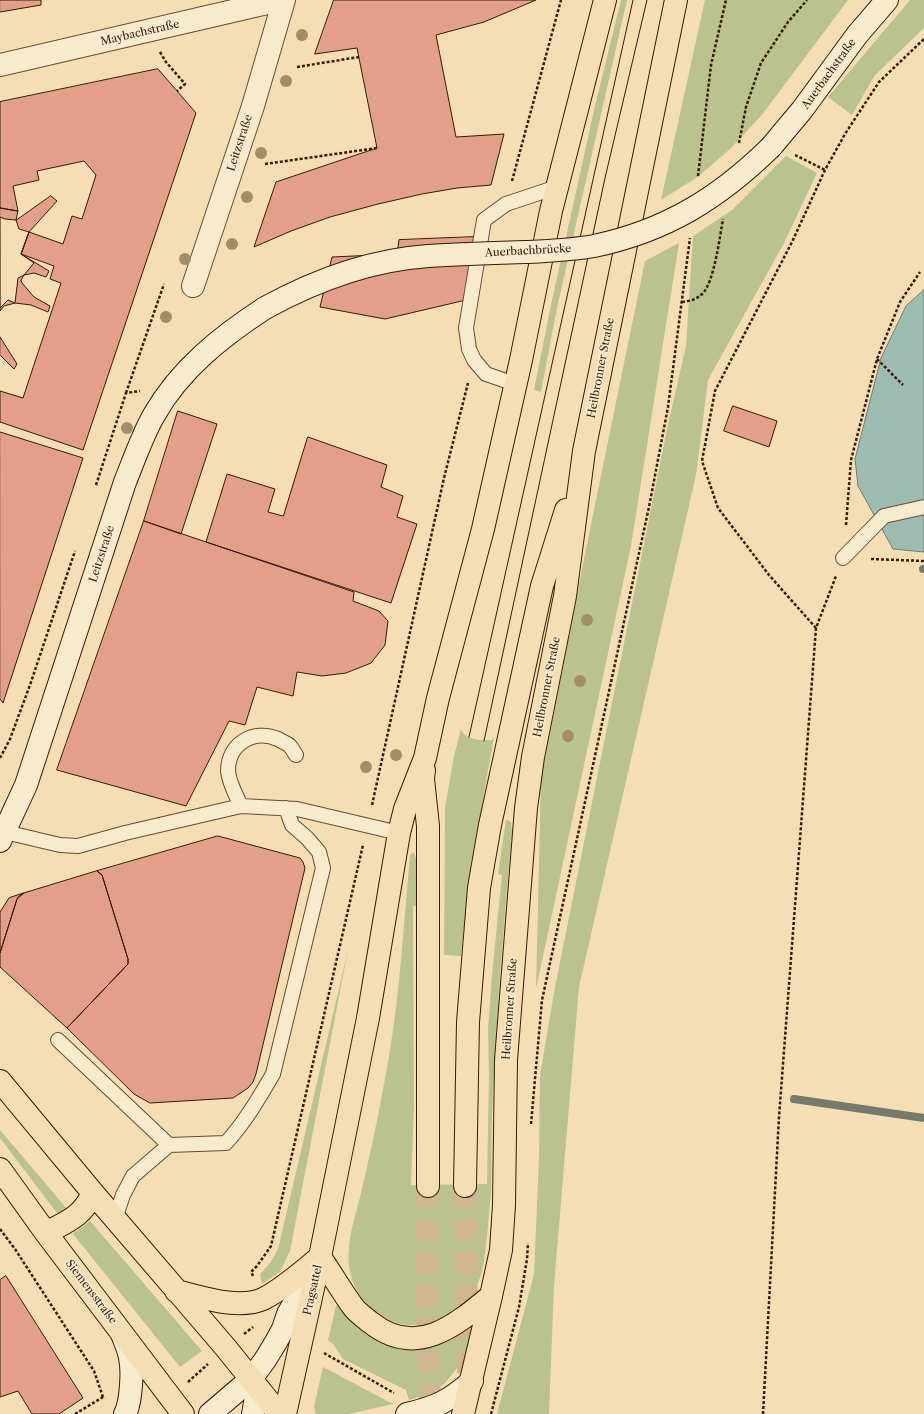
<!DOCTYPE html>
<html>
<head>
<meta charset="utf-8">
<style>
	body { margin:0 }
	canvas { display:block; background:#f5deb3 }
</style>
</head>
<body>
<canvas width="924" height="1414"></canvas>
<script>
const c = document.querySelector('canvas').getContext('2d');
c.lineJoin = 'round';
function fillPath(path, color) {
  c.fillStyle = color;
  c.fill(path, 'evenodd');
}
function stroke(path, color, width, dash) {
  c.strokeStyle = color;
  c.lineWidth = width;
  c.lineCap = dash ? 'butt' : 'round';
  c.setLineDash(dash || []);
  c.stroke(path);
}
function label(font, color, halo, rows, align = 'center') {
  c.font = font + ' "Libre Caslon Text",serif';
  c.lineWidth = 3.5;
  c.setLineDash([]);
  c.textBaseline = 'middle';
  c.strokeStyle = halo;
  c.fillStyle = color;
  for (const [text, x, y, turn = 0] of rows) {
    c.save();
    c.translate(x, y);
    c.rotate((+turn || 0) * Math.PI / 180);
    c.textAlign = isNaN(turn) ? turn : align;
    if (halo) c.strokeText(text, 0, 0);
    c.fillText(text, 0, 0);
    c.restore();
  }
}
fillPath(new Path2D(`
	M621,0H627L557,308L541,392L534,390L551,305L594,110Z
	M705,0H848L761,116L730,149L715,162L699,176L661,200Z
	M910,0H924V28L875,75L852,115L828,97Z
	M786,156L817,173L784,243L708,380L696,475L579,987L554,1286L549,1414H497L534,1274L539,1158L540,1075L555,987L667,429L686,346L693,236L732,210Z
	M679,243L631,546L536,989L541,778L589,534L645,261Z
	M461,729C464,740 482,741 492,740L494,737C481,810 468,882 461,956L444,955L445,808L454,756Z
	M506,820H508L511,822L512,835C503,929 496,1023 492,1117C491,1142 492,1166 491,1191C490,1206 488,1222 487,1238C485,1253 484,1269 478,1283C465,1310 439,1324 410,1325C388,1325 366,1308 356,1289C350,1276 347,1262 349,1248C350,1231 356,1214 360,1197C369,1160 377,1122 384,1084C399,1009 403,932 410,856L412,853H414L416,859V906H413L414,1104L411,1185L487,1184L489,1075L488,1029L492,975L502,875L498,874Z
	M348,950L290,1251L280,1272L262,1284L260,1274L270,1263L278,1249Z
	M0,1130L68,1210L60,1217L0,1138Z
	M90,1221L202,1351L180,1367L73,1234Z
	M338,1305L340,1306L355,1324L365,1332L375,1339L397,1347L470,1327L472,1331L465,1354L458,1367L445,1383L435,1391L409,1400L406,1390L343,1359L333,1344L328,1340L336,1306Z
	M323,1367L393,1404L349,1414H316L314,1407Z`), '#bac28e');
const water = new Path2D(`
	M924,290V552L893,549L858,486L855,459L881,358L906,306Z`);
fillPath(water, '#9cbcb1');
stroke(water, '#747a6d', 1);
stroke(new Path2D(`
	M923,569H924
	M794,1099L924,1118`), '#747a6d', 8);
const building = new Path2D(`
	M0,0H41V5L0,12Z
	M334,0H536L484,22L436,35L456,137L504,134L491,185L457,188L422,194L378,204L330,217L291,231L254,247L276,182L377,148L357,48L315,54Z
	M158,69L196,113L83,450L0,422V391L23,398L61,283L50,279L54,266L21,254L29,232L63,244L72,216L82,219L96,175L84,161L37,171L39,180L13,186L18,211L0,208V102Z
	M51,196L57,201L29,232L21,254L49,271L46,277L34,273L24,275L21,280L22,283L34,297L50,306L48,312L31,305L15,303L4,306L0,311V217L5,219L16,220Z
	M0,208L18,211L16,220L19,229L29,232L21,254L34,263L24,275L18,278L15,303L8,300L0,308Z
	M474,237L466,300L385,319L320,307L332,257L397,254L399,240Z
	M0,337L17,364L14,369L0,355Z
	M733,406L777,421L769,447L724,431Z
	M178,411L217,424L181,534L144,521Z
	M0,432L83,458L3,703L0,699Z
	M308,437L387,465L381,487L403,496L397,517L417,524L391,603L206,542L227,474L275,489L268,512L283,516Z
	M144,521L354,592L353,601L379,611L388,621L385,645L371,663L346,673L322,676L297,672L293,696L257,687L245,725L229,721L186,806L57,770Z
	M218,836L300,858L303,862L305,868L256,1074L253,1082L248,1088L233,1098L150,1103L134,1094L67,1028L128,964V959L102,875L97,871Z
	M97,871L102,875L128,959V964L67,1028L0,967V953L17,899L19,896L24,893Z
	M24,893L17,899L0,953V912L9,898Z
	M6,1276L83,1398L59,1414H32L18,1391L0,1397V1280Z`);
fillPath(building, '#e29f8a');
stroke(building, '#381808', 1);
stroke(new Path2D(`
	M428,1186L427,1267L430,1414
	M465,1186L468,1375`), '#cfb691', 22, [22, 11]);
const lane = new Path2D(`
	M515,384L486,374L474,360L469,349L466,328L484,220L506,204L557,187
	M843,558L884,516L924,507
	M241,806C236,795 229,783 228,771C228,743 254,729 278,739C281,741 286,743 289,745C292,748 294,752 296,755
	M5,832L60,845L78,846L125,833L241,806L297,809L399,833
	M58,1040L169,1145L226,1143C245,1122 259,1098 273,1074L323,868L319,852L307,838L292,825L286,808
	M115,1219L123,1195L133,1176L169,1145`);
const street = new Path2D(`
	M0,65L280,0
	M193,286L253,106L284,0`);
const secondary = new Path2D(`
	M771,147L802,110L857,35L887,0
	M0,841L26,785L125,482C134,460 142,436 154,415C180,369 222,336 265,308
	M122,1334C125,1342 129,1350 130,1358C133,1371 131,1403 125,1414
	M251,1379L256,1397L253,1414
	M210,1414L251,1379L265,1360L276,1342L283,1329L288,1314L316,1265
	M407,1414C437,1407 449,1401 472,1381`);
const primary = new Path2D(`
	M424,770L423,779L428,826V1186
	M0,1081L93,1193L226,1348L279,1414
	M0,1169L46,1233L183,1414
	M465,1186L468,1022L479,888L490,825L542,586L566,510
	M46,1233C68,1221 82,1217 93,1193
	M320,1257C332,1274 342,1292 354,1308C358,1313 365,1318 370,1322C416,1359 455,1326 491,1296
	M176,1291C202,1297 238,1310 263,1299C283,1289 303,1271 320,1257
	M285,1414L320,1257L368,1018L399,833L405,809L425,758L438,698L483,529L521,360L551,211L605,0
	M463,1414L491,1296L501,1250L504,1205L506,1060L526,808L533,757L565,596L584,451L676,0`);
stroke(lane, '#674a33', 16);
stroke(street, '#674a33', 24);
stroke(secondary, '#381808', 24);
stroke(primary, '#381808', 24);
stroke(new Path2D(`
	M160,52L166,62L185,84L177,91
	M297,67L359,57
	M739,143L746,107L761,63L788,22L807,0
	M795,155L825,170
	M265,164L377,148
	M698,176L711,65L726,0
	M512,181L561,0
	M682,302C689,301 696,300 702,294C714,284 720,235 723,219
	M877,359L903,385
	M126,393L164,284
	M96,485L126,393L140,391
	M846,525L851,460L877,359L900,302L920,272
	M871,559L924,561
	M816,628L769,575L718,508L702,461L715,391L792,242L825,170L845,134L879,82L924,39
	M0,758L10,739L30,685L75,551
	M372,805L444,478L468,383
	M531,1124L542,1000L649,507L668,407L690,238
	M0,1229L15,1249L94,1371L103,1397L105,1398
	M253,1276L251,1272L257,1266L271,1246L363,845
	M244,1334L253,1327
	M324,1353L394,1393
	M188,1382L208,1364
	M75,1414L103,1397
	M491,1414L519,1307L527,1259L528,1243
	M763,1414L779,1117L816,628L836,576`), '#381808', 2.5, [3, 2]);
stroke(lane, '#f8eace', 14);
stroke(street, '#f8eace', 22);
stroke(secondary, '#f8eace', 22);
stroke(primary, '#f5deb3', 22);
stroke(new Path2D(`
	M469,737L633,0
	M484,741L605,178L647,0`), '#381808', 1);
const secondaryBridge = new Path2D(`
	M265,308C316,280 370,260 428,256C461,254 495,253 528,252C550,251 572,250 594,246C666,231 719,198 771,147`);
stroke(secondaryBridge, '#381808', 24, []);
stroke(secondaryBridge, '#f8eace', 22);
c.fillStyle = '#a28d6b';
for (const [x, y] of [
	[302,35],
	[286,81],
	[261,153],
	[247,197],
	[232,244],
	[185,259],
	[166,317],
	[127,428],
	[587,620],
	[580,681],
	[568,736],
	[396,755],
	[366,767]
]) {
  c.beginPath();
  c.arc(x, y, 6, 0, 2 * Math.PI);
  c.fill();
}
label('11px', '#381808', '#f8eace', [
	["Maybachstraße",140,33,-13],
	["Auerbachstraße",829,74,-54],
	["Leitzstraße",240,143,-72],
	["Auerbachbrücke",528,251,-3],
	["Heilbronner Straße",601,368,-79],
	["Leitzstraße",102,554,-72],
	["Heilbronner Straße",547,687,-79],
	["Heilbronner Straße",510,1009,-86],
	["Pragsattel",313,1290,-77],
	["Siemensstraße",91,1292,53]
]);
</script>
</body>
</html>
